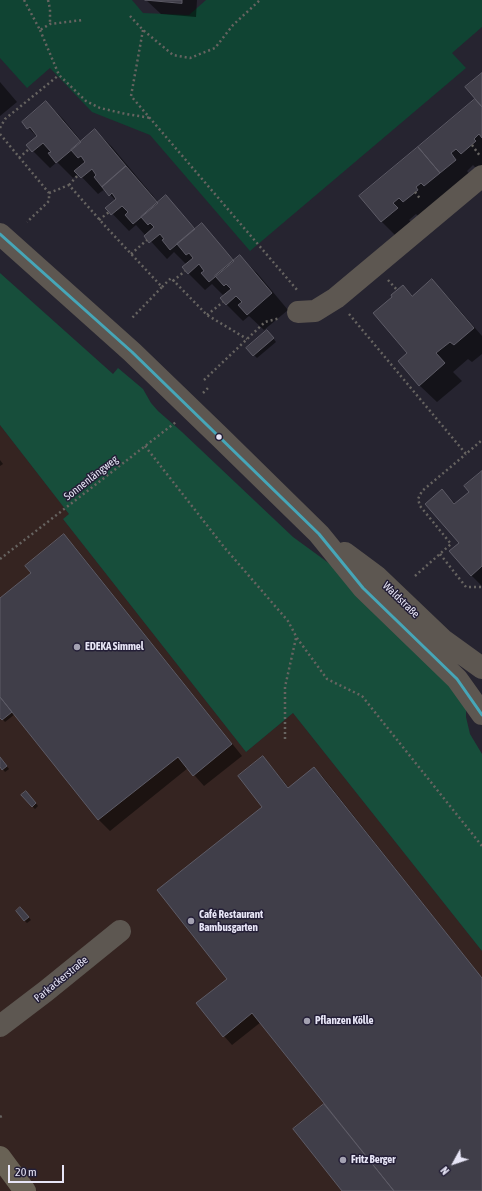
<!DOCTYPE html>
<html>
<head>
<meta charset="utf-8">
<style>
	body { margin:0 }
	#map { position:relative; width:482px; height:1191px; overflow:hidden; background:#262430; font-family:"Asap Condensed",sans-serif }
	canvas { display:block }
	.north { position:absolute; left:434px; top:1143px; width:40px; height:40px; -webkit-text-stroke:3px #231e36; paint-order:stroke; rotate:230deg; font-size:11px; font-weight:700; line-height:16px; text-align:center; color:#e7e5f6 }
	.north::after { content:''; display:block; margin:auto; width:14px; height:18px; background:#e7e5f6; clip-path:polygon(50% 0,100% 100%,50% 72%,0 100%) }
	.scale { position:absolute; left:8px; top:1165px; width:56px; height:18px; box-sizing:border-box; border:2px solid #e7e5f6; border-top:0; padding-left:5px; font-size:12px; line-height:14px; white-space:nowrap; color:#e7e5f6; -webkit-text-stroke:3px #231e36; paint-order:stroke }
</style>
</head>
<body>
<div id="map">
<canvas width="482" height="1191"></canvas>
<div class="north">N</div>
<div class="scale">20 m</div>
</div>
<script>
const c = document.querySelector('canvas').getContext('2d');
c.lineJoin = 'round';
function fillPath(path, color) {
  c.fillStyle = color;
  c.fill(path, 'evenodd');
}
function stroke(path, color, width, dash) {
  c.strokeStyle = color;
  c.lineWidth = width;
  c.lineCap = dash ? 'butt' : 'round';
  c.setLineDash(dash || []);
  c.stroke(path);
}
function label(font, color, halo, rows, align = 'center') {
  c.font = font + ' "Asap Condensed",sans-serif';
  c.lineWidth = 3;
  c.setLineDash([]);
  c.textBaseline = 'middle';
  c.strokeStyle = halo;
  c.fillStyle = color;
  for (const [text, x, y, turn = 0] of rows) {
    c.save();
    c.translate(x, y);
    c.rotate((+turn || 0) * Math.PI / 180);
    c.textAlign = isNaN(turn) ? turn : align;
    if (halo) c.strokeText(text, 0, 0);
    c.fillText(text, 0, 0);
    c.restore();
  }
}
fillPath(new Path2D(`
	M0,425L69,514L63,519L246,752L293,713L482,951V1191H0Z`), '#352421');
fillPath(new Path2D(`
	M0,0H132L143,13L189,15L206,0H482V27L452,53L466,68L250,251L150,135L92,112L50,68L27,88L0,58Z`), '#104433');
fillPath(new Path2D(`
	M0,273L113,374L118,368L143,389L151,403L158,411L182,432L293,537L330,564L442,676L466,706V717L470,734L482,754V951L293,713L246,752L63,519L69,514L0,425Z`), '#174e3b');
fillPath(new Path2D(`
	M146,0H200H197L196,17L161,14Z
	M482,74V167L478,170L473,165L467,171L472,177L420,218L416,214L409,220L414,225L398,238L382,222L361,196L477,99Z
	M0,82L17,102L0,116Z
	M46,102L63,119L82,142L95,130L112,147L159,203L166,197L196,229L202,225L235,261L240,257L257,273L288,310L264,330L249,316L243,321L226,304L224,296L212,284L205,290L188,273L186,264L174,252L167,259L136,225L129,231L107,208L116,201L105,189L98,194L79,174L73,178L57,162L50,168L33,151L37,137L23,122Z
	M432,280L449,298L482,336V354L472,362L468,359L453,372L462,381L437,402L419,385L408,353L394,297L403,286L413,296Z
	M270,334L276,342L257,358L247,348Z
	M0,460L3,464L0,466Z
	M482,472V586L471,575L442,491L456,504L471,492Z
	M64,536L75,547L242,756L204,786L188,768L110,831L99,820L15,714L5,722L0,716V599L32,573Z
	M262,757L271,766L289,788L314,768L323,777L482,978V1191H344L324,1105L327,1108L328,1107L261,1022L232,1045L224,1036L228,979L264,807Z
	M0,758L9,769L5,772L0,765Z
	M29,795L38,806L35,809L32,806Z
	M23,911L31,920L27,923L24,920Z`), '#0007');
const building = new Path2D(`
	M145,0H182V3Z
	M482,73V107L465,87Z
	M475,99L482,107V138L479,134L474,139L476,141L461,154L456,149L451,153L456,160L440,173L418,147Z
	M46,101L81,142L56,163L48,153L51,152L43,143L32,152L26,145L37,136L30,127L27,129L22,122Z
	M95,129L126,166L102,187L94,177L96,175L92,169L81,178L74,171L85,162L81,156L78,158L71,150Z
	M418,147L440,173L424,186L421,183L416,187L418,190L403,202L399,198L393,203L398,208L381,222L359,196Z
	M126,166L158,203L133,224L125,215L128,212L122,206L111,215L109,212L105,208L116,199L112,193L109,196L102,187Z
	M166,195L195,229L170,250L162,240L164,239L160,234L149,243L144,236L154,227L150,223L148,225L141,217Z
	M202,223L234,261L209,282L201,273L204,271L199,264L188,274L182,267L193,258L189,253L186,255L177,244Z
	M240,255L272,293L247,315L238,305L242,302L236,296L226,305L220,298L231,289L226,284L224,286L215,276Z
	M432,279L474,328L454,345L450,342L436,353L445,363L419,386L398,361L407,353L373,313L392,297L391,295L403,285L412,296Z
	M267,330L274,338L253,356L246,348Z
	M482,471V566L471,576L449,551L459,543L425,504L442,489L454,504L469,492L464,486Z
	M64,534L232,744L193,776L178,757L98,820L0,697V598L31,573L25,566Z
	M0,697L12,712L2,720L0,718Z
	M263,756L288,788L314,767L482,978V1191H394L252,1013L223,1037L196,1003L227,979L157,890L262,807L238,776Z
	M0,757L7,766L2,770L0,767Z
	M26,791L36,803L32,807L21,795Z
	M20,907L29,917L24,921L16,911Z
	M324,1104L394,1191H342L293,1129Z`);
fillPath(building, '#403e49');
stroke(building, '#5d5b66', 1);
stroke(new Path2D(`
	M24,0L40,30L50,24L83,20
	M48,0L50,9V24
	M130,16L143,30L173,55L190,58L215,48L233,25L260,0
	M40,30L59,75L86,101L100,108L126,114L151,118
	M143,30L131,96L298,291
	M0,128L5,119L59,75
	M0,134L49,193V201L27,222
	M472,145L480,156
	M19,158L30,148
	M69,185L78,175
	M415,192L421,200
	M49,193L69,185L107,228L162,287L132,318
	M99,220L109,212
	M131,254L147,240
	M388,280L397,290
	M173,281L185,271
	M162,287L171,278L207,315L247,339
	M349,314L466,454L482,440
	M207,315L223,302
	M204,380L265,322L280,318
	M203,393L210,386
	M145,446L224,547L288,621L297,638L327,679L362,696L482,846
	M440,554L466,587H482
	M0,559L176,422
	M415,576L451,544L420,506L418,499L422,491L466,454
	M285,739V687L296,638
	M0,1117L4,1115`), '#676461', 2.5, [2, 3]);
stroke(new Path2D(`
	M0,234L132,352L220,437L319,534L363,588L457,679L482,714
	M298,312L315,311L336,298L482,176
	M345,553L376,576L443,640L482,668
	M0,1026L46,991L120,931`), '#5d5751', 22);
stroke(new Path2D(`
	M0,1157L25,1191`), '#696255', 22);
stroke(new Path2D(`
	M0,234L132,352L319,534L363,588L457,679L482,715`), '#46a6b8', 3);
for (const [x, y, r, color] of [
	[219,437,3.5,"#e7e5f6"],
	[77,647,4,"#a3a1b1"],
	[191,921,4,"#a3a1b1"],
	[307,1021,4,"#a3a1b1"],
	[343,1160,4,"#a3a1b1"]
]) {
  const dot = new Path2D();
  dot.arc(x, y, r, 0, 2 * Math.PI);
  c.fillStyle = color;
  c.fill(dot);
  stroke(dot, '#231e36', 1.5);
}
label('11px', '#e7e5f6', '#231e36', [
	["Sonnenlängweg",91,478,-38],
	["Waldstraße",401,600,44],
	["Parkackerstraße",61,979,-39]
]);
label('bold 11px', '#e7e5f6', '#231e36', [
	["EDEKA Simmel",85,647],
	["Café Restaurant",199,915],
	["Bambusgarten",199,928],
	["Pflanzen Kölle",315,1021],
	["Fritz Berger",351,1160]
], 'left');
</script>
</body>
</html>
